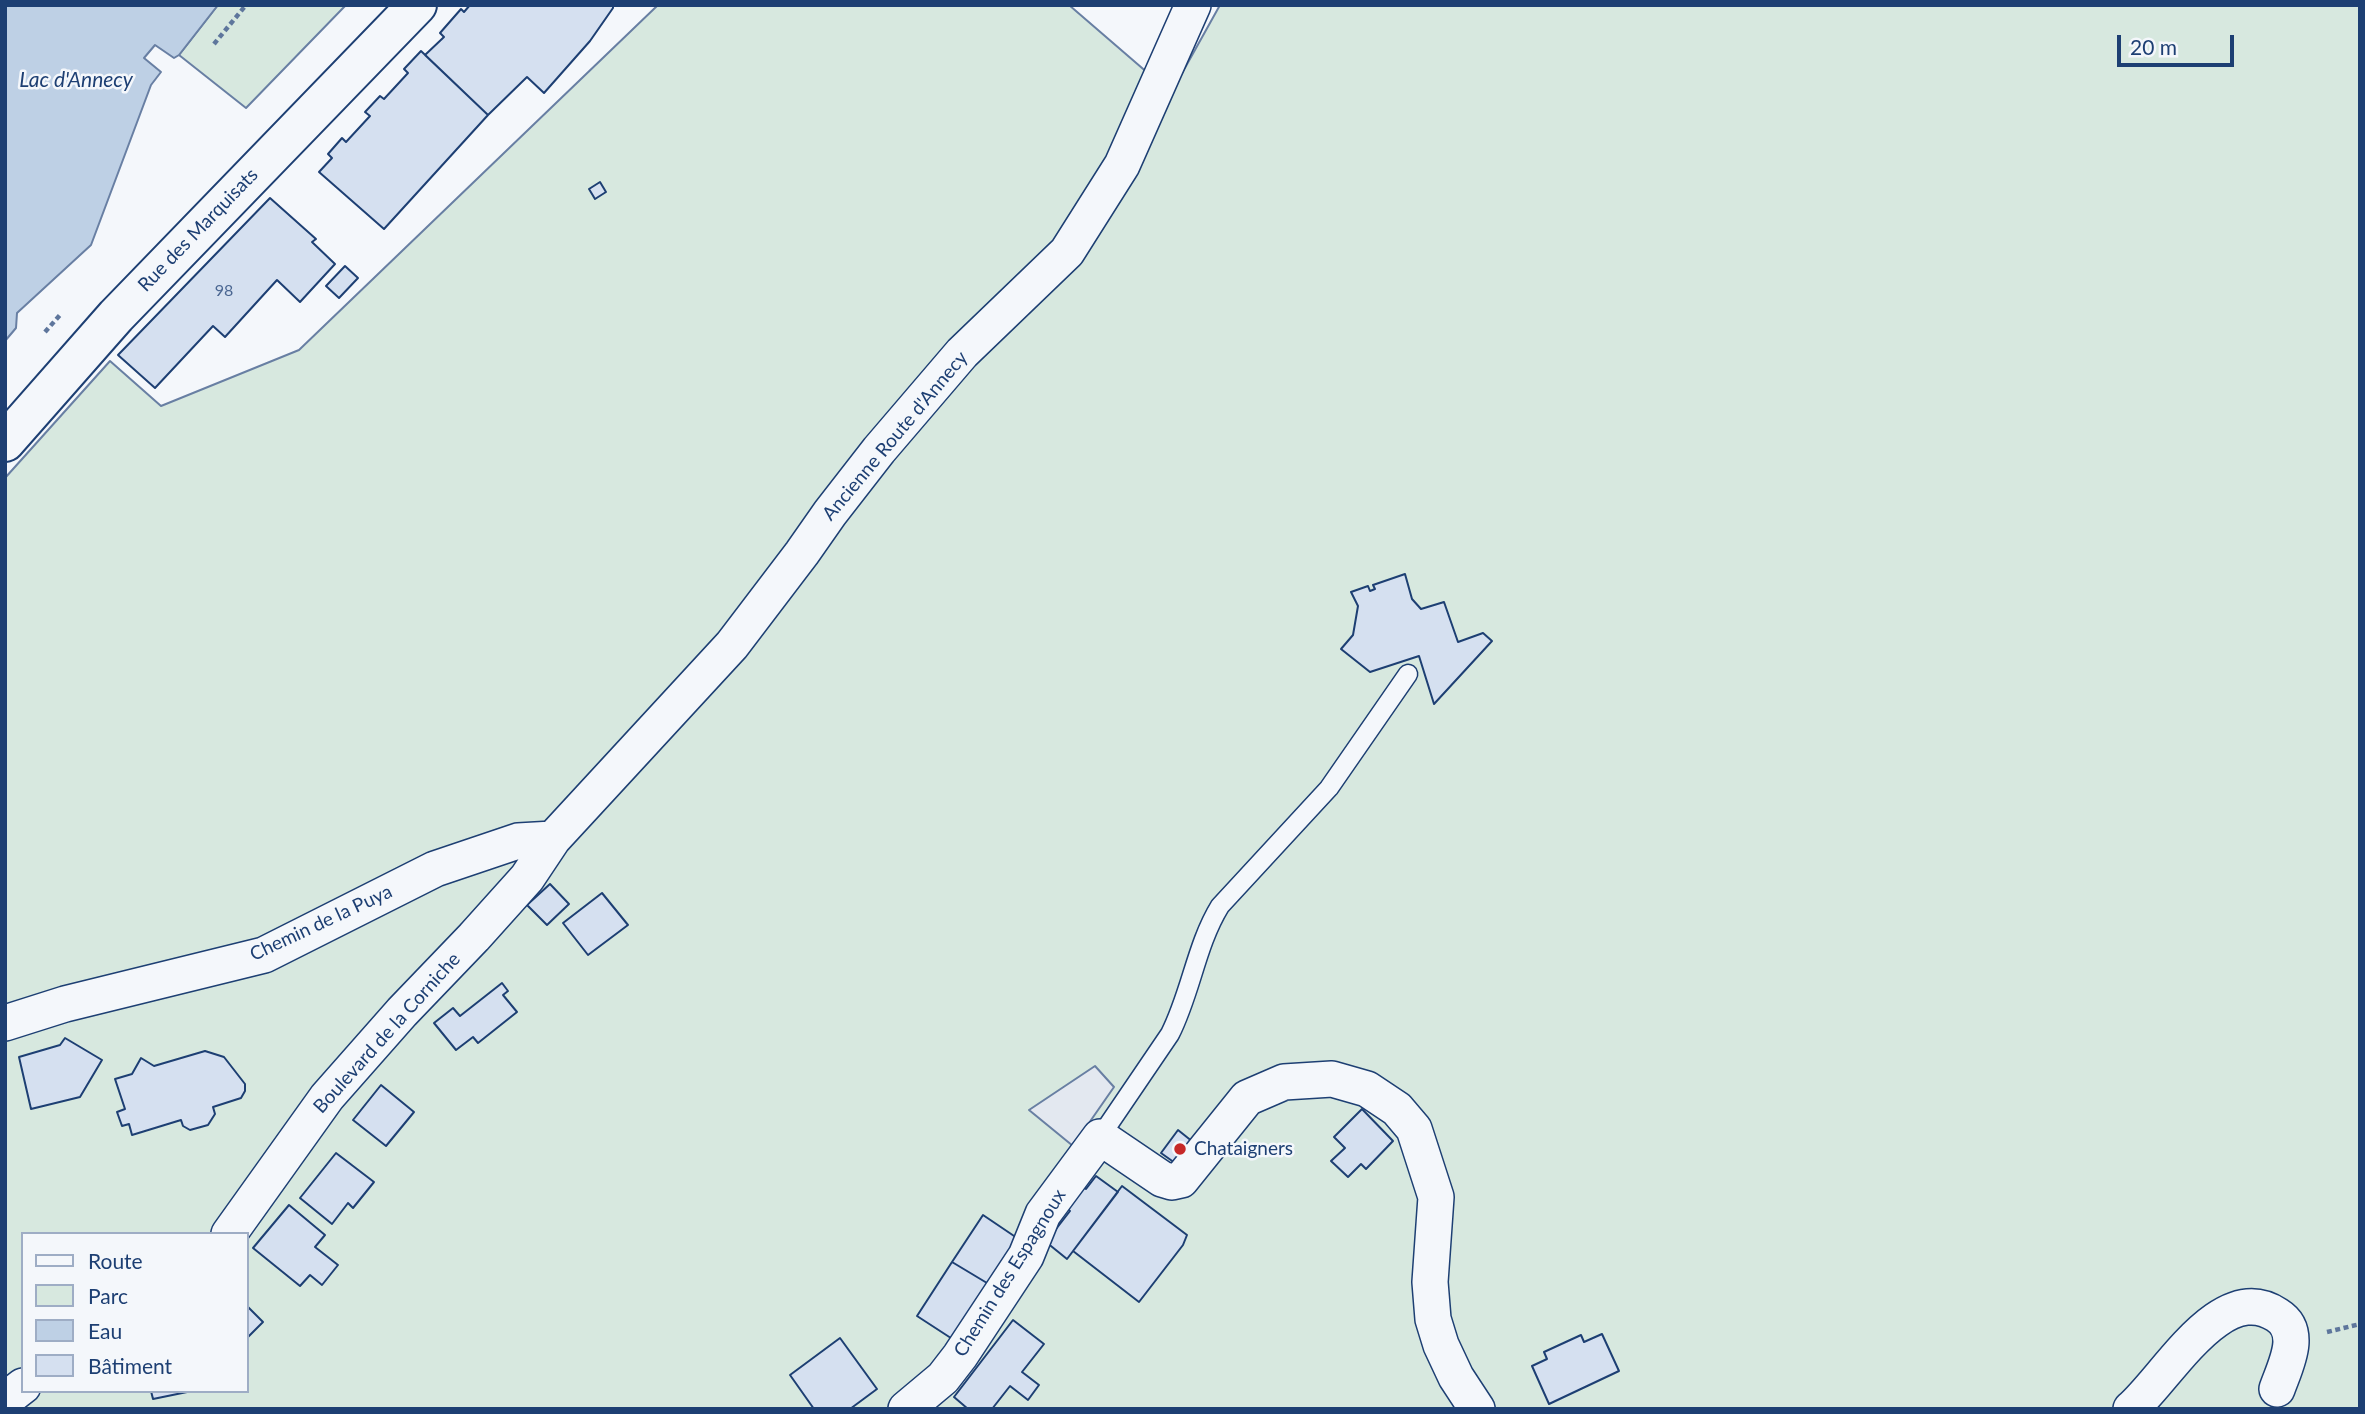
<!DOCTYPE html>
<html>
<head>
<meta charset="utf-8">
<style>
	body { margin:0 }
	#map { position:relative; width:2365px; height:1414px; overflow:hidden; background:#f4f7fb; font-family:Lato,sans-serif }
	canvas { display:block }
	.frame { position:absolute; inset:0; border:7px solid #1d3f73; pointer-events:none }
	.legend { position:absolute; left:21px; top:1232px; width:228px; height:161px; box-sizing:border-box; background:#f4f7fb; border:2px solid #9eadc5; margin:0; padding:9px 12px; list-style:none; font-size:21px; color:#1d3f73 }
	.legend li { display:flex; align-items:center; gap:14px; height:35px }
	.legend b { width:35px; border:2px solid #9eadc5 }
	.scale { position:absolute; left:2117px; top:35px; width:117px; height:32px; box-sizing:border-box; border:4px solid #1d3f73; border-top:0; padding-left:9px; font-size:21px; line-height:24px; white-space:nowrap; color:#1d3f73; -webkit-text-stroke:5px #f4f7fb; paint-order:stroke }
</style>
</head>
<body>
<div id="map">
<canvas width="2365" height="1414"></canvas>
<div class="frame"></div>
<ul class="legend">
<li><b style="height:9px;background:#f4f7fb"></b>Route</li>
<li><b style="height:19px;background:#d7e8df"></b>Parc</li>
<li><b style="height:19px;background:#bed0e5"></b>Eau</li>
<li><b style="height:19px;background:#d5e0f0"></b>Bâtiment</li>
</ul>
<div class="scale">20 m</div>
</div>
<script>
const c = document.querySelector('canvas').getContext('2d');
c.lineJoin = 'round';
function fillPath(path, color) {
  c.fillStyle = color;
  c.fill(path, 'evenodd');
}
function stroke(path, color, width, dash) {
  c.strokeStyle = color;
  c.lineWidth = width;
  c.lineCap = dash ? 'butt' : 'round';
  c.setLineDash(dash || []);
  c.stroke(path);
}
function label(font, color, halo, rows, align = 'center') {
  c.font = font + ' Lato,sans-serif';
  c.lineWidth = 5;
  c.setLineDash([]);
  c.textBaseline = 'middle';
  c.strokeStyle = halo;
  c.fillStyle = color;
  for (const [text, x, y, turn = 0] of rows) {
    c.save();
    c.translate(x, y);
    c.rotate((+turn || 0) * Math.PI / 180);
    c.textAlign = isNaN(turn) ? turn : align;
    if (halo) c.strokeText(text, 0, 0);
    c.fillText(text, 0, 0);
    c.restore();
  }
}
const green = new Path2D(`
	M218,5H346L246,108L179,55Z
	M658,5H1069L1171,93L1220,5H2360V1409H5V478L110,361L161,406L299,350ZM23,1234H247V1391H23Z`);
fillPath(green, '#d7e8df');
stroke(green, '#687fa3', 2);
const parking = new Path2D(`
	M1095,1066L1114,1087L1073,1146L1029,1110Z`);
fillPath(parking, '#e3e8f0');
stroke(parking, '#687fa3', 2);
const water = new Path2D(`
	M5,5H218L179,55L174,58L155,45L144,58L161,72L151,85L91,245L17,313L16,328L5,341Z`);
fillPath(water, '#bed0e5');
stroke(water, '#687fa3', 2);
const building = new Path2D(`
	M470,5H613V8L590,41L544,93L527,77L488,115L425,55L444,37L440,33L461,9L464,12Z
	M421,51L488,115L384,229L319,172L332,158L328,154L342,138L346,142L370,116L365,112L380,96L384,99L408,73L404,69Z
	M600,182L606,192L595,199L589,189Z
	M270,198L316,239L312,242L335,264L300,302L277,280L225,337L213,326L155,388L118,355Z
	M345,266L358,278L339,298L326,286Z
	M1405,574L1412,599L1421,609L1444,602L1458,642L1483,633L1492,641L1434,704L1419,656L1370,672L1341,649L1353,635L1358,606L1351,592L1368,586L1370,591L1375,589L1373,585Z
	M550,884L569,904L547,925L527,905Z
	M602,893L628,925L588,955L563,923Z
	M502,983L508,991L503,995L517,1012L478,1043L473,1037L456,1050L434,1023L453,1008L460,1016Z
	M65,1038L102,1060L80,1097L31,1109L19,1057L60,1045Z
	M205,1051L224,1057L245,1084V1091L241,1098L213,1107L215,1114L208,1125L190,1130L183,1126L181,1120L132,1135L129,1124L122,1126L117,1112L125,1109L115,1079L132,1074L141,1058L154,1066Z
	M381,1085L414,1112L386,1146L353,1120Z
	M1362,1109L1393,1141L1366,1169L1361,1164L1348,1177L1331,1161L1345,1148L1334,1137Z
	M1178,1130L1198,1146L1182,1168L1161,1153Z
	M336,1153L374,1182L353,1208L348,1203L332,1224L300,1198Z
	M1096,1176L1118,1192L1067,1259L1046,1242L1070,1211L1063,1205L1079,1184L1086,1189Z
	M1122,1186L1187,1235L1183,1245L1139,1302L1073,1251Z
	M289,1205L325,1235L315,1247L338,1265L322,1285L310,1275L300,1286L253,1248Z
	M983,1215L1020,1240L992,1286L952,1262Z
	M952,1262L992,1286L957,1342L917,1316Z
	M247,1306L263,1322L247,1338Z
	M1013,1320L1044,1344L1022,1372L1039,1385L1028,1400L1010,1386L992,1409H968L954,1397Z
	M1602,1334L1619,1371L1549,1404L1532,1366L1547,1359L1544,1352L1581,1335L1584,1342Z
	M840,1338L877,1389L850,1409H814L790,1375Z
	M151,1391H192L153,1399Z`);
fillPath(building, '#d5e0f0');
stroke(building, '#1d3f73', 2);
const service = new Path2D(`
	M1100,1137L1170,1034C1191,993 1196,945 1220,906L1329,788L1408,674`);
const minor = new Path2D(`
	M5,1023L65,1004L264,955L435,869L518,841L553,839
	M229,1234L327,1097L402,1012L474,937L527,878L553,839L732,645L802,553L830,513L879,450L962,353L1067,252L1122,165L1193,5
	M5,1400L23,1386
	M906,1409L943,1378L960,1356L1026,1256L1043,1214L1100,1137L1162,1179L1172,1182L1181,1180L1247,1098L1284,1082L1332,1079L1367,1089L1397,1109L1414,1129L1436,1197L1430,1282L1433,1319L1441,1345L1456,1377L1477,1409
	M2131,1409C2167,1378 2221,1278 2277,1315C2304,1332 2285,1366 2277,1389`);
const primary = new Path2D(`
	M5,442L116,316L417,5`);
stroke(service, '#1d3f73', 21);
stroke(minor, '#1d3f73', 38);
stroke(primary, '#1d3f73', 42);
stroke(new Path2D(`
	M214,44L246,5
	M45,332L60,315
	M2327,1332L2360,1324`), '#5e769c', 4.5, [5, 3.5]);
stroke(service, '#f4f7fb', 18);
stroke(minor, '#f4f7fb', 35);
stroke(primary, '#f4f7fb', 38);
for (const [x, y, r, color] of [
	[1180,1149,7,"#c62828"]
]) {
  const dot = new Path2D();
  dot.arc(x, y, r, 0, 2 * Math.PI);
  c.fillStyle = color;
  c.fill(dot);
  stroke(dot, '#f4f7fb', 2.5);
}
label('16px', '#4b6792', null, [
	["98",224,291]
]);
label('19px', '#1d3f73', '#f4f7fb', [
	["Rue des Marquisats",198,230,-46],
	["Ancienne Route d'Annecy",895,436,-50],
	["Chemin de la Puya",321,923,-25],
	["Boulevard de la Corniche",387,1033,-48],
	["Chemin des Espagnoux",1010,1273,-58]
]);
label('19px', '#1d3f73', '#f4f7fb', [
	["Chataigners",1194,1149]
], 'left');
label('italic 21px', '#1d3f73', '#f4f7fb', [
	["Lac d'Annecy",76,80]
]);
</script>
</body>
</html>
